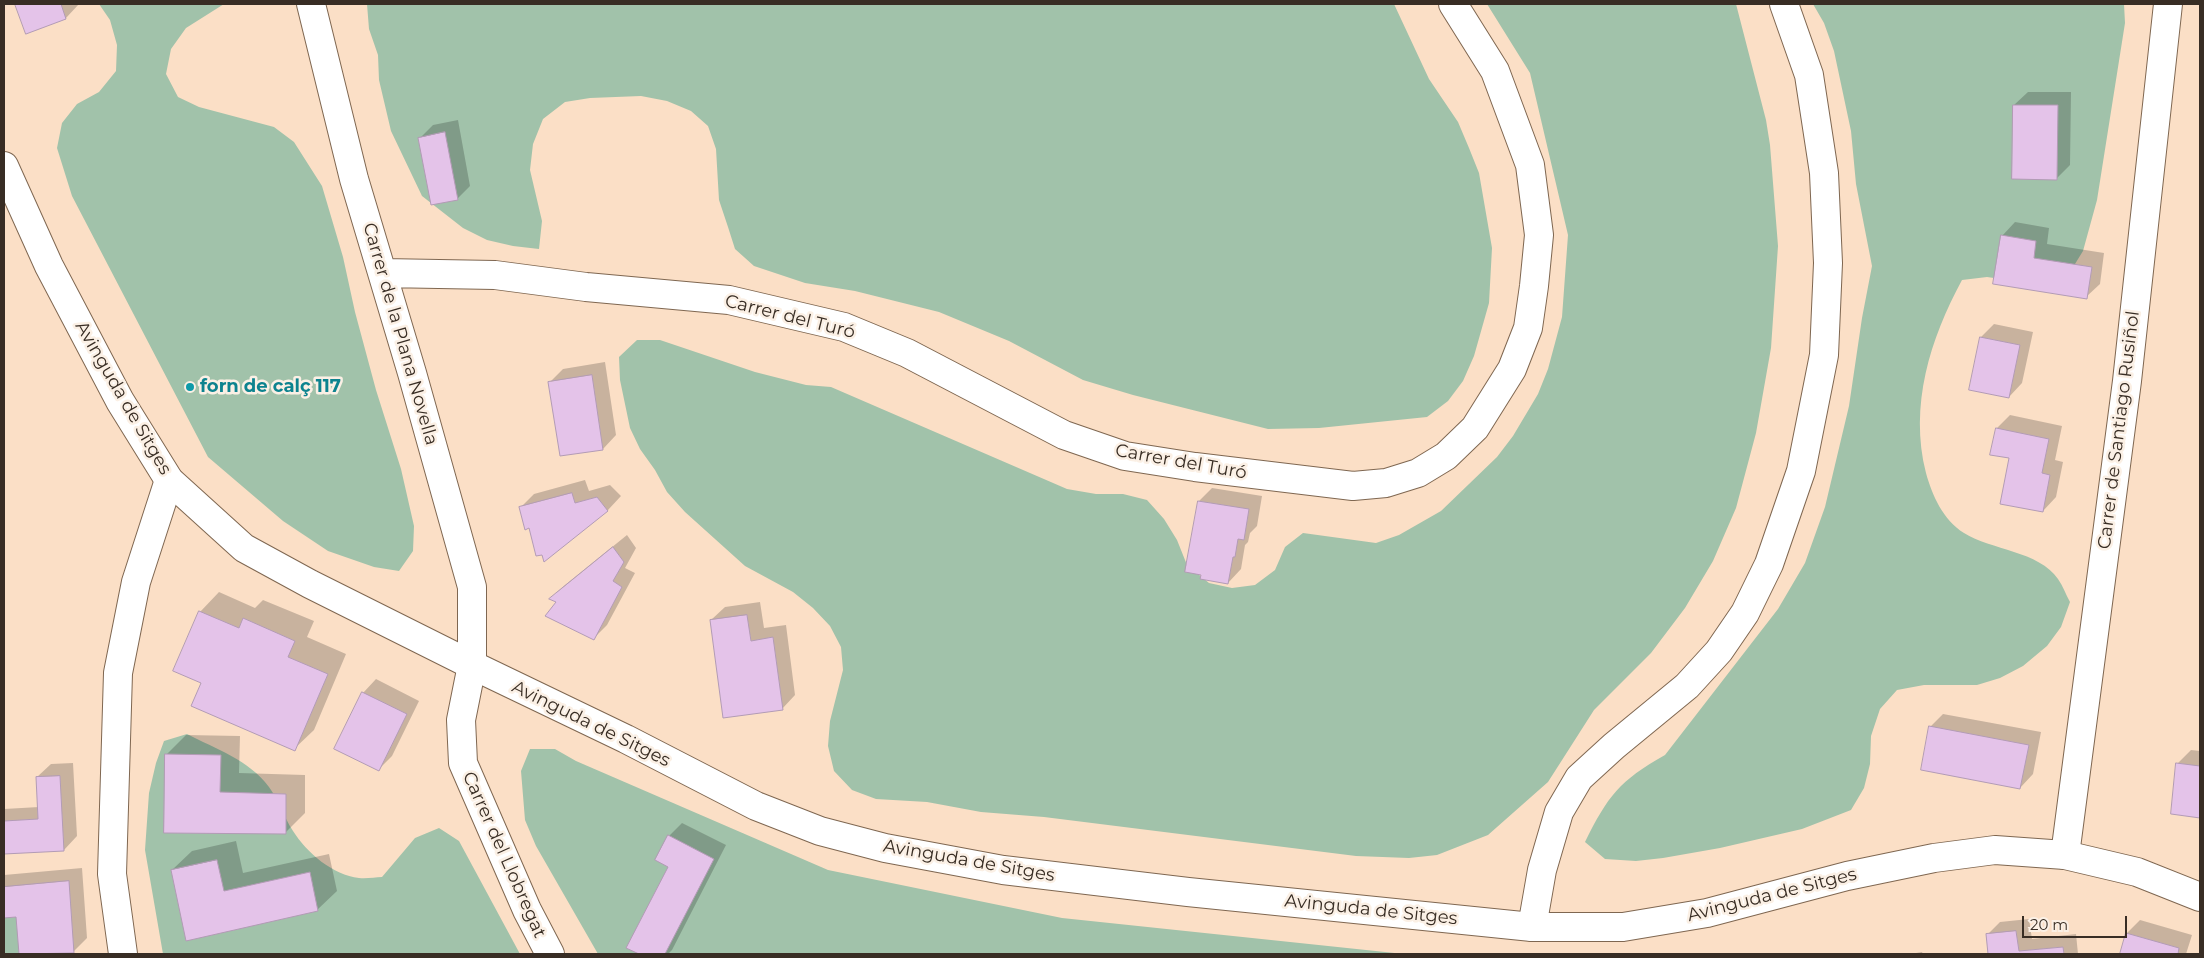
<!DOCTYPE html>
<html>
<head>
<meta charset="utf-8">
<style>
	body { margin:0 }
	#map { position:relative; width:2204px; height:958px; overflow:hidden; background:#fbdfc6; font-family:Montserrat,sans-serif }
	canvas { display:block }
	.frame { position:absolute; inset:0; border:5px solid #382d24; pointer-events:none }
	.scale { position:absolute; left:2022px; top:916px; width:105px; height:22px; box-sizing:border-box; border:2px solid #382d24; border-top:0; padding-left:6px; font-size:15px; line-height:18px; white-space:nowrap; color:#382d24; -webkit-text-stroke:4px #fbf0e5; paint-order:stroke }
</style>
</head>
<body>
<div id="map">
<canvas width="2204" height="958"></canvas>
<div class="frame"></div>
<div class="scale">20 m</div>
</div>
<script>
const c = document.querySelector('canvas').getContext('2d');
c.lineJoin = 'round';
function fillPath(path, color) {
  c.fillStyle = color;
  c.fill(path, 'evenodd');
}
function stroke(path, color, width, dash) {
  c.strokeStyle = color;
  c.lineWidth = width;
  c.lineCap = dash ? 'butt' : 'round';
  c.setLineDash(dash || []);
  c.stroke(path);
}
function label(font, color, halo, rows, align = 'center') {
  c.font = font + ' Montserrat,sans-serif';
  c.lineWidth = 5;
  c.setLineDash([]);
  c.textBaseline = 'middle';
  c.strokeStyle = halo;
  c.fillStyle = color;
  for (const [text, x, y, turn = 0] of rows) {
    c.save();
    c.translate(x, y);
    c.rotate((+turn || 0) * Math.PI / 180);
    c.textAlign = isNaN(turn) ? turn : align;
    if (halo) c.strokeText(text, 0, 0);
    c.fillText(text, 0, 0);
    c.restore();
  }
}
fillPath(new Path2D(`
	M99,4H224L186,28L171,49L166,74L178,97L199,107L274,127L294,142L322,186L343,257L355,312L376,390L401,469L414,526L413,551L399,571L374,567L328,551L283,521L208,457L72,196L57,148L62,123L77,104L99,92L116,71L117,45L110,20Z
	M367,4H1394L1429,79L1458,122L1469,148L1479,173L1492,248L1489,303L1474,356L1463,381L1448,401L1427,417L1319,428L1268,429L1133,395L1083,380L1009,341L939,312L855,291L805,283L754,266L735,249L728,227L719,200L716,149L708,126L691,111L667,101L641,96L590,98L565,102L543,119L533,144L530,170L542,221L539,249L513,246L487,240L463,228L422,196L391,131L379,80L378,55L369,29Z
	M1487,4H1736L1766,120L1770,145L1778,246L1771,348L1756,433L1736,508L1713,561L1685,608L1651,653L1594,710L1548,782L1488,835L1437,855L1409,858L1356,856L1044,817L981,812L927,802L876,799L852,790L834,771L828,746L830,721L843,670L841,647L830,626L813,608L793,592L745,566L685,512L667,492L655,470L640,449L630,428L620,380L619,357L637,340H660L755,372L806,385L831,387L1067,489L1096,494H1123L1147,500L1164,519L1177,540L1187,565L1209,583L1232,588L1255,585L1275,570L1285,547L1303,533L1376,543L1399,535L1441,511L1497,457L1513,436L1538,394L1548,369L1562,317L1568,235L1530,73Z
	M1813,4H2124L2125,23L2097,200L2083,251L2067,277L2015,281L1987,277L1962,280C1930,339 1909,406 1926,473C1932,495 1943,520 1964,533C1991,550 2039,551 2058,579C2063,586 2066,595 2070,602L2061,627L2047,646L2023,666L2000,678L1977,685H1924L1897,690L1880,709L1871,736L1870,764L1864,788L1851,810L1802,829L1720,848L1663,858L1636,861L1605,859L1585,842C1608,796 1619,781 1665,755L1778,609L1805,563L1825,507L1849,406L1862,318L1872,266L1856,184L1851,131L1834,51L1824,23Z
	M187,734C216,749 249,760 269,787C279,801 284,817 293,831C307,853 333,875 359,878C367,879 375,877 382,877L415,838L439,828L459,841L520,954H163L145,850L149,793L156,763L164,741Z
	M530,749H555L576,761L828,870L1062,918L1404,954H598L536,846L525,820L521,771Z
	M4,889L8,892L38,954H4Z`), '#a1c2aa');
fillPath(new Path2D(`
	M16,4H79L66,18L27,32Z
	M2028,92H2071L2070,165L2057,178L2014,105Z
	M458,120L470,186L457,199L420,138L433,125Z
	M2015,222L2049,228L2047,244L2104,253L2100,284L2086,297L2002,236Z
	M1994,324L2033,332L2022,383L2009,397L1981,337Z
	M605,362L616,435L603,449L550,382L563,369Z
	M2010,415L2062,426L2055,460L2063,462L2056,497L2043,511L2011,457L1997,428Z
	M585,480L589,491L610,485L621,496L608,510L545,560L520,508L534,494Z
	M1212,488L1262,496L1257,526L1250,533L1248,542L1245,545L1241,569L1228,583L1199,501Z
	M627,535L636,548L625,568L635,573L607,625L594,638L558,602L551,598L564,586Z
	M219,592L255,608L263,600L314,621L307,637L346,654L314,730L294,749L202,683L200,612Z
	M760,602L764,628L786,625L795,695L782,709L711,620L725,607Z
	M376,679L419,701L392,756L379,769L363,693Z
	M1943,714L2041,732L2033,774L2020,788L1930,727Z
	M186,735L240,736L239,773L305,775V813L285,833L165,831L166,755Z
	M2191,750L2200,751V816L2172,813L2178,763Z
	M73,763L77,836L64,850L4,853V809L39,807L37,777L51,764Z
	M682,823L726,845L672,950L668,954H641L628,947L670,866L669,836Z
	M236,841L243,873L329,854L337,891L317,910L187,939L172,870L192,851Z
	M82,868L87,938L74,951L20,954L17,915L4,917V875Z
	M2029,919L2032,939L2076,934L2078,954H1989L1987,935L2000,922Z
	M2140,920L2192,935L2186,954H2121L2127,933Z
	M1922,952L1923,954H1910Z`), '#0003');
const building = new Path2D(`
	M15,4H61L66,19L26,34Z
	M2013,105H2058L2057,180L2012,179Z
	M445,132L458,200L431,205L418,138Z
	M2001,235L2036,241L2034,258L2092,267L2087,299L1993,284Z
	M1980,337L2020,345L2009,398L1969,390Z
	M592,375L603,450L560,456L548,382Z
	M1996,428L2049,439L2042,473L2050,475L2043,512L2000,504L2009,458L1990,455Z
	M572,493L575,503L597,497L608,511L544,562L542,555L536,556L529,528L525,530L519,507Z
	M1198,501L1249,509L1244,540L1238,539L1235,557H1233L1228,584L1200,579L1201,575L1185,572Z
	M613,547L624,562L613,581L622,587L594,640L545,616L556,602L549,599Z
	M199,611L239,628L243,618L295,641L288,657L328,674L295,751L191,706L201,683L173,671Z
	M747,615L751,641L773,637L783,710L723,718L710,620Z
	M362,692L407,714L379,771L334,749Z
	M1929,726L2029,745L2020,789L1921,770Z
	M165,754L221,755L220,792L286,794V834L164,833Z
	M2176,763L2200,766V818L2171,814Z
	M60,776L64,851L4,854V821L38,819L36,777Z
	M668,835L714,859L665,954H639L626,948L668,867L655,860Z
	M217,860L224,891L310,872L318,911L186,941L171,870Z
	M69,881L74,953L19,954L16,917L4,918V887Z
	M2016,931L2019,951L2063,947L2064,954H1988L1986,934Z
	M2126,933L2179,948L2178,954H2120Z`);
fillPath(building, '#e4c3e9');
stroke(building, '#b29bb5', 1);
const street = new Path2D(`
	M311,4L354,179L412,373L472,587V665L461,720L463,763L527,910L550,954
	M383,273L495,275L586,287L729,300L844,327L907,353L1064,435L1125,456L1195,467L1353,486L1386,483L1418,473L1446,456L1475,428L1512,369L1528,328L1534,286L1539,235L1530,165L1495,71L1453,4
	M2065,855L2127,381L2168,4
	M1532,927L1542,870L1559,812L1579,778L1614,746L1687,686L1719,651L1745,613L1769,564L1801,471L1824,355L1828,263L1824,173L1809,75L1784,4
	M123,954L112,874L118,673L136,582L169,480`);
const secondary = new Path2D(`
	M4,166L49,266L120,401L169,480L244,548L310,584L472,665L626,739L756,806L820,831L885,848L1003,870L1188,892L1532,927H1623L1707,913L1847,876L1934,858L1995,850L2065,855L2137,872L2200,897`);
stroke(street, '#7f6751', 30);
stroke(secondary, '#7f6751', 30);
stroke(street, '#fff', 28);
stroke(secondary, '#fff', 28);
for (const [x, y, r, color] of [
	[190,387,5,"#0f9aa8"]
]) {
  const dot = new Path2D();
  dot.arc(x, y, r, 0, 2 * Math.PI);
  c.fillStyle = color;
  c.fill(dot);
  stroke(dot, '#fbf0e5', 2);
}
label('18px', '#382d24', '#fbf0e5', [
	["Carrer del Turó",790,317,14],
	["Carrer de la Plana Novella",400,334,74],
	["Avinguda de Sitges",123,398,60],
	["Carrer de Santiago Rusiñol",2119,430,-83],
	["Carrer del Turó",1181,462,10],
	["Avinguda de Sitges",591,724,26],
	["Carrer del Llobregat",504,855,66],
	["Avinguda de Sitges",969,861,10],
	["Avinguda de Sitges",1772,895,-14],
	["Avinguda de Sitges",1371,910,6]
]);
label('bold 18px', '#0d838f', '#fbf0e5', [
	["forn de calç 117",200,387]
], 'left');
</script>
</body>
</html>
